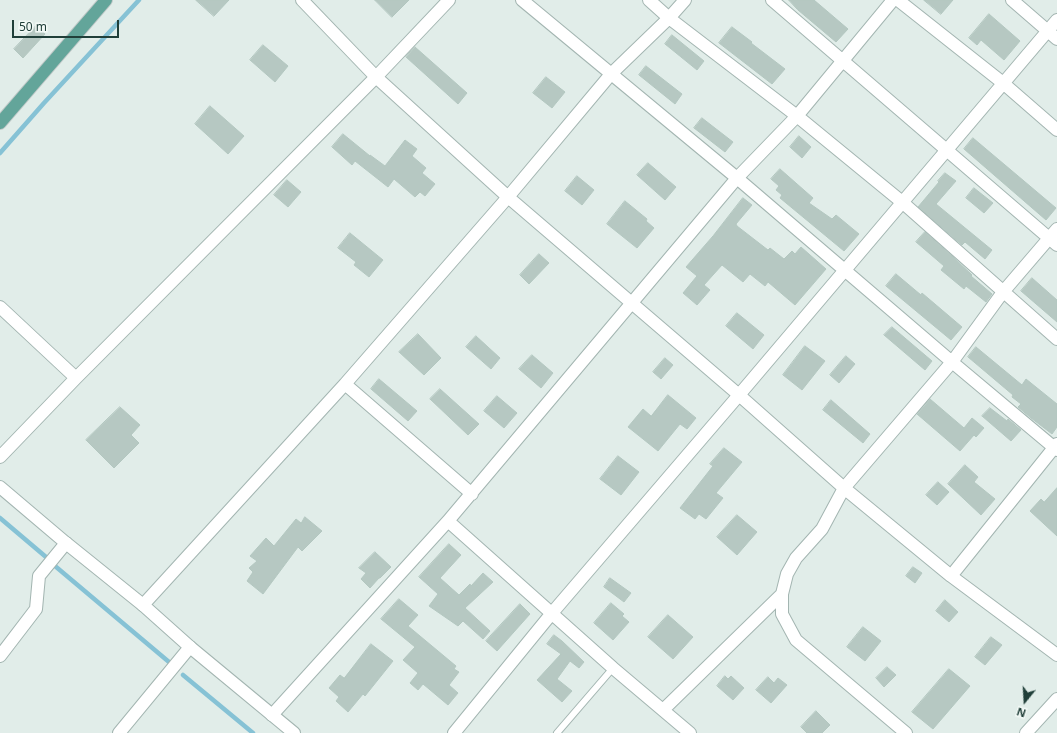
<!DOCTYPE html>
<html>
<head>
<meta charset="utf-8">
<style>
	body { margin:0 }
	#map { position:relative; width:1057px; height:733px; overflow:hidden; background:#e1ede9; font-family:"Noto Sans",sans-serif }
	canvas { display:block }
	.north { position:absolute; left:1005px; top:681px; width:40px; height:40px; -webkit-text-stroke:3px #f2f9f6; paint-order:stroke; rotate:198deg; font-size:11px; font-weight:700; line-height:16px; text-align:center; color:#203f39 }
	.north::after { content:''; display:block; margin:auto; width:14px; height:18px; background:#203f39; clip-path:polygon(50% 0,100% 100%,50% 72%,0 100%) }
	.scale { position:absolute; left:12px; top:20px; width:107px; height:18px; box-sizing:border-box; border:2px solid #203f39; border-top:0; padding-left:5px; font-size:12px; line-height:14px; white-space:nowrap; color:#203f39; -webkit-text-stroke:3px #f2f9f6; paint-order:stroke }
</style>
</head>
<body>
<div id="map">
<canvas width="1057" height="733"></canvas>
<div class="north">N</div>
<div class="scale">50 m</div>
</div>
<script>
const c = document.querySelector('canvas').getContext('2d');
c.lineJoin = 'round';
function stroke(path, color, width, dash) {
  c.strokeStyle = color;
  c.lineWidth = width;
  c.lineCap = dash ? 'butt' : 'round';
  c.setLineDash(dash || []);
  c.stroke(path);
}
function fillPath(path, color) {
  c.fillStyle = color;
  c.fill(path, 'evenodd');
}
stroke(new Path2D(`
	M0,153L44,103L139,0
	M0,518L46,557
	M55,566L169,662
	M183,675L253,733`), '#86c2d5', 4.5);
const building = new Path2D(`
	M196,0H229L214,16Z
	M375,0H409L392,17Z
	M789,0H814L848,29L836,42L798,10Z
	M924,0H953L941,14Z
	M989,14L1020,41L1004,60L981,40L977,45L969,38Z
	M36,26L45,34L23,58L14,49Z
	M732,27L752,42L751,43L785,69L772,84L719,43Z
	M672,35L704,61L697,70L665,44Z
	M263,45L288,66L275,82L250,60Z
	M415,47L467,93L458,104L406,57Z
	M646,66L682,94L675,104L639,75Z
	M546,77L565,92L552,108L533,93Z
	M210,106L244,136L228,154L195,124Z
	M702,118L733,142L725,152L694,128Z
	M343,134L370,156V155L385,166L405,140L417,149L412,156L426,168L422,173L435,184L425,196L420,192L415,197L394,179L388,187L355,161L352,165L332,147Z
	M799,136L811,147L802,158L790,147Z
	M973,138L1056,208L1046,220L964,149Z
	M648,163L676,187L665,200L637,175Z
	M780,169L813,198L809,203L832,219L836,215L859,234L844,251L780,198L782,195L776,190L779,186L771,179Z
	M945,173L956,181L936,204L992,250L985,259L965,242L962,245L918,207L939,182L938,181Z
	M577,176L594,190L582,205L565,191Z
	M287,180L301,192L288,207L274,195Z
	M974,188L993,203L984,213L966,198Z
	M743,198L752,205L736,224L737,226L768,250L770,248L784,259L792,251L795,254L801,247L826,269L795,305L768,282L765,286L750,274L743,282L722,265L704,285L710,290L697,305L683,293L697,276L686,267L713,236Z
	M625,201L647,219L646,221L654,228L637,248L607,224Z
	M925,232L952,256L972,275L971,276L992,294L986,302L966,286L964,289L941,270L944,266L916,242Z
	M350,233L383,260L369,277L354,265L356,262L338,248Z
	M539,254L549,263L529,284L520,275Z
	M896,274L921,295L922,293L962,327L951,340L886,286Z
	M1032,278L1057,300V322L1021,291Z
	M737,313L764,335L753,349L726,326Z
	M892,327L932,361L925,370L884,335Z
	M418,334L441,358L424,375L399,352Z
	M476,336L500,358L491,369L466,347Z
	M805,346L825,361L802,390L783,375Z
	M976,347L1022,385L1026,379L1057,404V427L1052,434L1031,418L1018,407L1021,404L1012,397L1013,395L968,357Z
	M532,355L553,373L541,388L519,369Z
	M846,356L855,364L839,383L830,375Z
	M665,358L673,365L661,379L653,372Z
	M379,379L417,411L408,421L371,389Z
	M440,389L479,424L468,435L430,399Z
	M668,395L696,418L687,429L680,424L658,451L628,427L643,409L651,416Z
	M497,396L517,413L504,428L484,411Z
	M930,399L964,428L972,418L984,428L976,437L974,435L960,451L917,414Z
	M831,400L870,434L863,443L823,410Z
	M120,407L140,425L131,435L139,443L114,468L86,440Z
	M990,408L1007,421L1008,419L1021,430L1011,441L982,416Z
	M724,448L742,462L716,493L723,498L706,519L699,514L695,519L680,508L713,466L710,464Z
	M618,456L639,472L621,495L600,479Z
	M965,465L978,477L974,482L995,499L981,515L948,484Z
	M938,482L949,492L937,505L926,495Z
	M1057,488V536L1030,511L1041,499L1044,502Z
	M737,515L757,532L737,555L717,537Z
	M305,517L322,531L302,551L298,547L263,594L247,581L253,572L249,568L257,561L250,556L266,538L274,546L296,519L301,523Z
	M449,544L461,555L440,578L459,595L470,584L471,586L483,573L493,582L465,608L490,631L483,639L463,621L458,626L429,606L438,594L419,577Z
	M375,552L391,567L380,578H379L370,588L361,579L366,573L359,568Z
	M913,567L922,573L915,583L906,576Z
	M610,578L631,593L624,602L604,587Z
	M399,599L418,615L408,626L456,666L454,669L459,672L449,685L458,693L448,705L423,684L418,690L410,683L418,673L403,660L415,647L381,619Z
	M945,600L958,612L949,622L936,611Z
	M611,603L624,614L622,616L629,622L613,640L594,623Z
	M520,604L530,614L497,651L486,641Z
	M668,615L693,637L673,659L648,637Z
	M863,627L881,641L865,661L847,647Z
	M554,635L562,641L584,662L579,668L570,661L557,679L572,691L562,702L537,680L561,654L547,644Z
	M991,637L1002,645L985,665L975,657Z
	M371,644L393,661L365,696L363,694L348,712L336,701L339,697L329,688L340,675L344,678Z
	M887,667L896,675L884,687L876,678Z
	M949,669L970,686L933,729L912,712Z
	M725,676L728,679L731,676L744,688L733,700L717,686Z
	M768,677L774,683L778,678L787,685L771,703L756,690Z
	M816,711L830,725L822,733H807L801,727Z`);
fillPath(building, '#b6c8c2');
stroke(building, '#b3c7c0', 1);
const service = new Path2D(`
	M557,733L613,668`);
const minor = new Path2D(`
	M302,0L376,77L508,197L739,395L844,488L951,576L1057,655
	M522,0L737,178L952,362L1057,450
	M649,0L669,18L797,116L902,202L1057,339
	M772,0L1057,245
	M898,0L1003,83L1057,130
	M1012,0L1057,39
	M0,307L76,378
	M345,384L472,494
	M0,457L76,378L376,77L449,0
	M448,521L613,668L690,733
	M951,576L1057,444
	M782,594V614L796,640L906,733
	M143,605L345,384L508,197L611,74L669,18L685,0
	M0,656L36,609L39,576L66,543
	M663,710L782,594L787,574L796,558L822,529L844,488L952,362L1003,292L1057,229
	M272,715L448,521L737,178L797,116L893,0
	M119,733L190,647
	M454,733L552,613L739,395L1057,20
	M1026,733L1057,699`);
const tertiary = new Path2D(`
	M0,487L66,543L143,605L190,647L294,733`);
const primary = new Path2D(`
	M0,123L106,0`);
stroke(service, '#a3b5b1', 8);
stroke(minor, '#a3b5b1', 14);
stroke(tertiary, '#a3b5b1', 14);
stroke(primary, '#c1c9c8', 14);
stroke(service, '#fff', 6);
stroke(minor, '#fff', 12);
stroke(tertiary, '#fff', 12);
stroke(primary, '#63a59a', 12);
</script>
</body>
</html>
